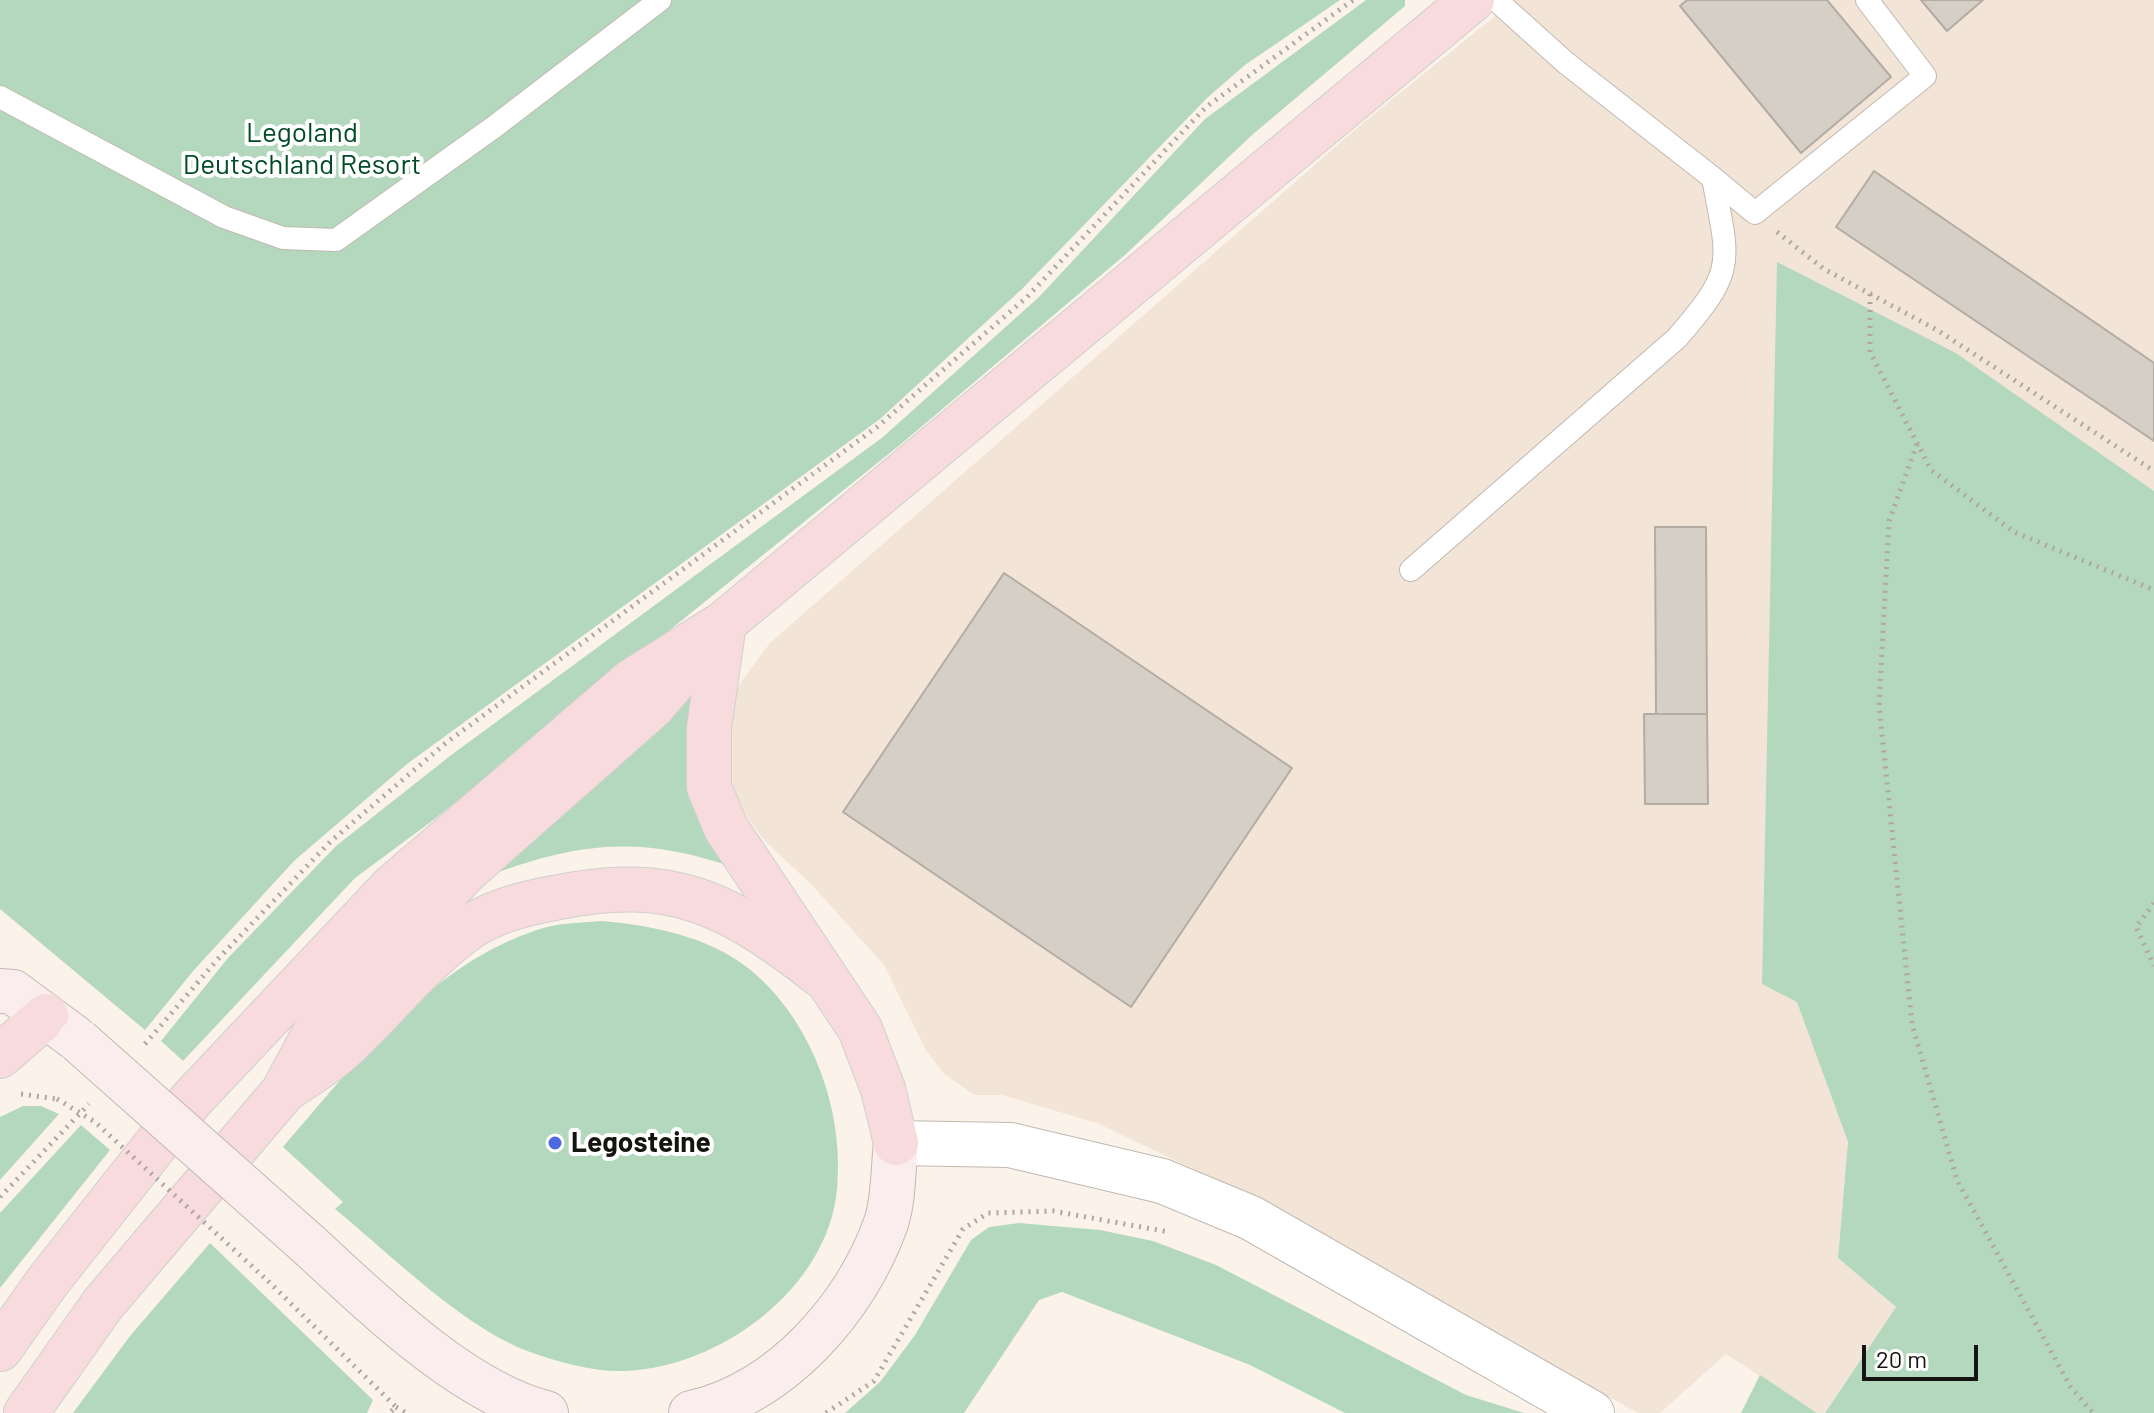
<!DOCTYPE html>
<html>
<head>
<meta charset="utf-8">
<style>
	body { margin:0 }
	#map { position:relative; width:2154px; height:1413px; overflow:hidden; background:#fbf2ea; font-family:Barlow,sans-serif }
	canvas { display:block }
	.scale { position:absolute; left:1862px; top:1345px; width:116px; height:36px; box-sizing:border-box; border:4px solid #161411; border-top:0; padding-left:10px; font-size:24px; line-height:28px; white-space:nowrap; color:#161411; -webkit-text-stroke:6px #fff; paint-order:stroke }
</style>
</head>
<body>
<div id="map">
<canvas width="2154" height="1413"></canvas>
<div class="scale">20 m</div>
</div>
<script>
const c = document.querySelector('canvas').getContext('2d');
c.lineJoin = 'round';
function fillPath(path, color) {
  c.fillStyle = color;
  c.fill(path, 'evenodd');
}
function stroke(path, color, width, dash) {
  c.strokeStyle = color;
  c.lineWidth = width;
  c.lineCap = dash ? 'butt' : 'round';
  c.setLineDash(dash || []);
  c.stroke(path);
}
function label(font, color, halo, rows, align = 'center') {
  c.font = font + ' Barlow,sans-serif';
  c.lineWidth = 8;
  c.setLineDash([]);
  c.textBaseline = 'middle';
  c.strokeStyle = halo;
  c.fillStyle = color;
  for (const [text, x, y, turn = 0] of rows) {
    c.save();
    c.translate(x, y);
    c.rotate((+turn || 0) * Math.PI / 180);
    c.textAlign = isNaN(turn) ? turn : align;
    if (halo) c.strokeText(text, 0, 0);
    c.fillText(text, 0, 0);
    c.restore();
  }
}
fillPath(new Path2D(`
	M1515,0H2154V491L1956,353L1777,263L1797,1001L1848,1142L1838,1258L1896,1307L1825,1413H1817L1726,1354L1660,1413H1638L1271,1206L1097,1123L1002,1095H975L944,1074L926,1050L884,965L812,885L765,841L740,807L724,754L733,693L770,643L1358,127Z`), '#f2e4d7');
fillPath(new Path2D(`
	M0,0H1340L1245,65L1207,98L1022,289L880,419L407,764L294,861L194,970L145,1030L0,909Z
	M1366,0H1405V6L1252,135L1126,254L901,444L436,818L355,878L183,1061L161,1041L228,958L336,846L450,756L883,437L1039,297L1205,119Z
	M1777,262L1956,353L2154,491V1413H1825L1896,1307L1838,1258L1848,1142L1797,1002L1762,984Z
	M702,674L738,869C639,834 577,842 480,879Z
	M600,921C651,925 707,936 748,968C811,1018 845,1110 837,1189C828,1289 719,1368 624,1371C593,1372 558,1362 530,1352C464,1328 390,1254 335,1209L343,1202L283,1147C356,1063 430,964 540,929C558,923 581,923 600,921Z
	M23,1106H41L59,1114L0,1180V1117Z
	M81,1125L110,1150L0,1288V1213Z
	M1019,1223L1100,1230L1153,1241L1216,1265L1466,1395L1524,1413H1345L1250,1365L1062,1292L1039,1300L964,1413H845L880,1382L915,1335L971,1240L989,1227Z
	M210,1243L373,1400L367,1413H73L130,1336Z
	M1760,1375L1817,1413H1741Z`), '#b4d8bd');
const building = new Path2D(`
	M1687,0H1827L1891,77L1801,153L1680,6Z
	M1921,0H1983L1947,31Z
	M1874,171L2154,363V441L1836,227Z
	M1655,527H1706L1707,714H1656Z
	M1004,573L1292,768L1131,1007L843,812Z
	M1644,714H1707L1708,804H1645Z`);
fillPath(building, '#d6cfc6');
stroke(building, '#b3aca4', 2);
const lane = new Path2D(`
	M0,97L224,217L283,238L336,240L494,127L660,0
	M1713,178L1755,213L1925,76L1867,0
	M1411,570L1677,338C1737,269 1729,264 1713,178L1566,63L1496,0`);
const street = new Path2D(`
	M896,1143L1010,1145L1162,1181L1251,1218L1592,1413`);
const secondary = new Path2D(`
	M0,991L13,992L74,1037
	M308,1244C371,1302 462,1392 546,1413
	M691,1413C782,1393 856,1307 886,1223C894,1199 893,1168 896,1143`);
const primary = new Path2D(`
	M724,623L709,728V787L726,828L860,1029L883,1089L896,1143
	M0,1056L46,1016
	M291,1086C308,1074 326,1064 341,1050C384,1011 421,962 469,928C493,911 526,903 554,898C674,873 729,904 822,976
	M0,1349L48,1281L191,1100L392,887L632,681L724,623L1472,0
	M26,1413L103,1304L283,1092L315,1032L465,872L653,706L694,658`);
stroke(lane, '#c1b9b1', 24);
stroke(street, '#c1b9b1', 46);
stroke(secondary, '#c1b9b1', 46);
stroke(primary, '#d0d0cf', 46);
stroke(new Path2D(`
	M1777,232L1824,269L1937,330L2154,471
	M1870,294V352L1931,470L2014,532L2154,590
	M1917,444L1889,521L1879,705L1912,1024L1957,1180L2070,1386L2093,1413
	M2154,903L2136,927L2154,966
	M145,1044L217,960L331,841L447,742L877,427L1027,297L1206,107L1353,0
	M21,1094L57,1099
	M0,1197L89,1104
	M268,1281L396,1407L389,1413
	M396,1407L406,1413
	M826,1413L874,1381L963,1229L988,1213L1053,1211L1169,1232`), '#aea7a1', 5, [2, 6]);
stroke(lane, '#fff', 22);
stroke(street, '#fff', 44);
stroke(secondary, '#fbedee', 44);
stroke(primary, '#f7dbdd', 44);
const secondaryBridge = new Path2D(`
	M79,1041L308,1244`);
stroke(secondaryBridge, '#c1b9b1', 46, []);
stroke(new Path2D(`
	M57,1099L95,1122L268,1281`), '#aea7a1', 5, [2, 6]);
stroke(secondaryBridge, '#fbedee', 44);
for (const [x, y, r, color] of [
	[555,1143,8,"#4e69de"]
]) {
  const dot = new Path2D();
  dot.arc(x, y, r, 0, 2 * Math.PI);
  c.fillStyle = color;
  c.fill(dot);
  stroke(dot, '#fff', 3);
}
label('28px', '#004a24', '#fff', [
	["Legoland",302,133],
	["Deutschland Resort",302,165]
]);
label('bold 28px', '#161411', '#fff', [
	["Legosteine",571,1143]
], 'left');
</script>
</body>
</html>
